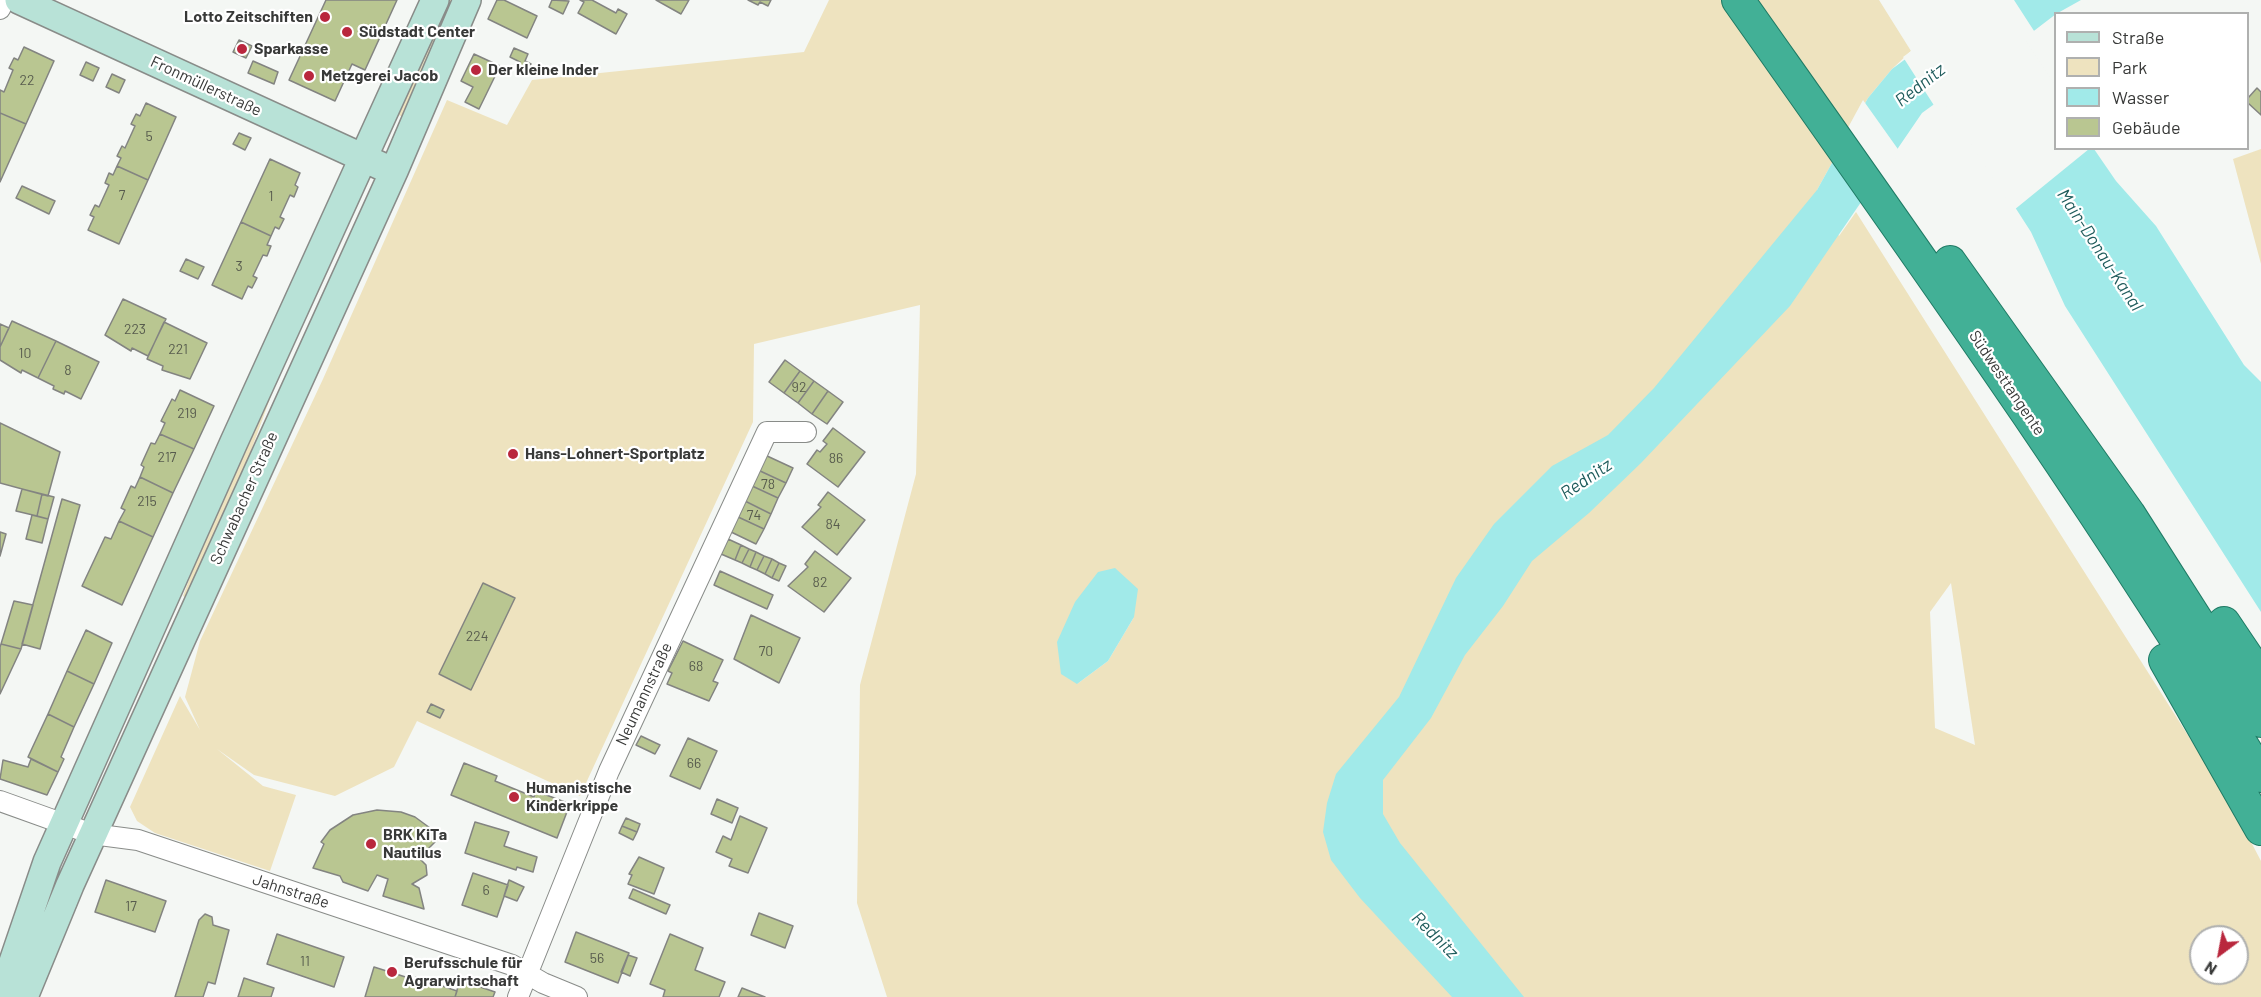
<!DOCTYPE html>
<html>
<head>
<meta charset="utf-8">
<style>
	body { margin:0 }
	#map { position:relative; width:2261px; height:997px; overflow:hidden; background:#f4f7f4; font-family:Barlow,sans-serif }
	canvas { display:block }
	.legend { position:absolute; left:2054px; top:12px; width:195px; height:138px; box-sizing:border-box; background:#fff; border:2px solid #afb0af; margin:0; padding:8px 10px; list-style:none; font-size:18px; color:#383938 }
	.legend li { display:flex; align-items:center; gap:12px; height:30px }
	.legend b { width:30px; border:2px solid #afb0af }
	.north { position:absolute; left:2189px; top:925px; width:60px; height:60px; box-sizing:border-box; background:#fff; border:2px solid #afb0af; border-radius:50%; rotate:212deg; font-size:16px; font-weight:700; line-height:24px; text-align:center; color:#383938 }
	.north::after { content:''; display:block; margin:auto; width:21px; height:27px; background:#b9273d; clip-path:polygon(50% 0,100% 100%,50% 72%,0 100%) }
</style>
</head>
<body>
<div id="map">
<canvas width="2261" height="997"></canvas>
<ul class="legend">
<li><b style="height:8px;background:#b8e2d7"></b>Straße</li>
<li><b style="height:16px;background:#eee3bf"></b>Park</li>
<li><b style="height:16px;background:#a1eae9"></b>Wasser</li>
<li><b style="height:16px;background:#b9c691"></b>Gebäude</li>
</ul>
<div class="north">N</div>
</div>
<script>
const c = document.querySelector('canvas').getContext('2d');
c.lineJoin = 'round';
function fillPath(path, color) {
  c.fillStyle = color;
  c.fill(path, 'evenodd');
}
function stroke(path, color, width, dash) {
  c.strokeStyle = color;
  c.lineWidth = width;
  c.lineCap = dash ? 'butt' : 'round';
  c.setLineDash(dash || []);
  c.stroke(path);
}
function label(font, color, halo, rows, align = 'center') {
  c.font = font + ' Barlow,sans-serif';
  c.lineWidth = 4.5;
  c.setLineDash([]);
  c.textBaseline = 'middle';
  c.strokeStyle = halo;
  c.fillStyle = color;
  for (const [text, x, y, turn = 0] of rows) {
    c.save();
    c.translate(x, y);
    c.rotate((+turn || 0) * Math.PI / 180);
    c.textAlign = isNaN(turn) ? turn : align;
    if (halo) c.strokeText(text, 0, 0);
    c.fillText(text, 0, 0);
    c.restore();
  }
}
fillPath(new Path2D(`
	M446,0H455L403,117L394,113Z
	M829,0H1965L1892,69L1868,98L1817,190L1839,236L1856,212L2229,800L2261,861V997H887L857,903L860,685L916,474L920,305L754,344L753,422L580,796L417,721L394,767L335,796L254,775L217,749L263,786L296,795L270,871L155,833L137,821L130,807L180,696L200,730L185,697L200,641L323,379L447,100L507,125L532,80L804,52ZM1951,583L1975,745L1935,728L1930,612ZM1134,617L1108,661L1077,684ZM2201,937H2237V973H2201Z
	M2261,149V264L2233,159Z
	M271,383L275,385L241,478L187,598L183,596L216,508Z`), '#eee3bf');
fillPath(new Path2D(`
	M1882,0H2081L2056,14L2022,40L2056,148L2094,149L2116,181L2156,226L2244,365L2261,382V612L2065,306L2031,232L1944,97L1922,113L1790,306L1641,463L1589,513L1532,561L1503,606L1465,655L1431,718L1383,780V814L1400,843L1524,997H1452L1360,898L1331,860L1323,832L1327,803L1336,774L1399,697L1456,578L1494,524L1552,466L1608,435L1654,388L1817,190L1868,98L1892,69L1915,52Z
	M1115,568L1138,589L1134,617L1108,661L1077,684L1061,674L1057,642L1075,602L1098,572Z`), '#a1eae9');
fillPath(new Path2D(`
	M1879,0H2014L2036,34L2026,41L2056,86V148L2089,149L2014,210L1943,101L1935,107L1903,57L1911,51Z
	M1863,100L1900,152L1864,205L1831,159Z`), '#f4f7f4');
const building = new Path2D(`
	M326,0H397L365,70L352,64L335,101L289,80Z
	M497,0H504L537,16L527,38L488,19Z
	M552,0L569,1L563,14L549,7Z
	M580,0H592L616,13L618,9L627,14L616,34L578,13L584,2Z
	M656,0H689L681,14Z
	M748,0H771L768,6L760,2L758,5Z
	M239,40L252,46L246,58L233,52Z
	M24,47L54,61L26,124L0,113V90L4,92L13,70L9,68L14,58L18,60Z
	M514,48L528,54L525,61L531,64L526,75L516,70L520,62L510,57Z
	M474,54L500,66L479,109L465,102L473,87L461,81Z
	M253,61L278,72L274,84L248,73Z
	M86,62L99,68L93,81L80,75Z
	M112,74L125,80L119,93L106,87Z
	M2257,88L2261,92V115L2248,103V98Z
	M146,103L176,117L148,180L117,166L121,158L117,156L122,146L125,148L135,126L131,124L136,114L140,116Z
	M0,113L26,124L0,182Z
	M239,133L251,138L245,150L233,144Z
	M270,159L300,173L295,185L298,187L294,197L290,195L280,217L284,219L279,229L275,227L271,236L241,222Z
	M117,166L148,180L119,244L88,230L94,217L90,215L95,205L99,207L109,185L105,183L109,173L113,175Z
	M22,186L55,201L49,214L16,198Z
	M241,222L271,236L267,245L271,246L267,256L263,255L253,276L257,278L252,288L248,286L242,299L212,285Z
	M186,259L204,267L198,279L180,271Z
	M123,299L166,319L148,356L132,348L131,351L105,335Z
	M12,321L56,341L38,378L22,370L21,373L0,360V347Z
	M164,322L207,343L190,379L162,370L163,366L147,359Z
	M0,324L9,328L0,347Z
	M56,341L99,362L81,399L65,391L64,394L53,389L54,386L38,378Z
	M785,360L800,371L784,393L769,382Z
	M800,371L814,381L798,403L784,393Z
	M814,381L828,391L812,414L798,403Z
	M180,390L214,406L194,449L160,434L165,423L161,421L172,399L175,401Z
	M828,391L843,402L827,424L812,414Z
	M0,423L60,452L48,496L0,483Z
	M833,428L865,452L838,487L807,464L817,450L820,452L827,444L823,441Z
	M160,434L194,449L173,493L140,477L144,467L141,465L151,443L155,444Z
	M765,455L793,468L786,483L758,470Z
	M758,470L786,483L778,498L750,485Z
	M140,477L173,493L153,537L119,521L125,510L121,508L131,486L135,488Z
	M750,485L778,498L771,514L743,500Z
	M22,489L42,494L37,516L16,511Z
	M828,492L865,520L837,555L802,527L821,507L818,505Z
	M42,494L54,497L48,519L37,516Z
	M62,499L80,505L40,649L22,644Z
	M743,500L771,514L764,529L736,516Z
	M32,515L48,519L42,543L26,539Z
	M736,516L764,529L756,544L729,531Z
	M119,521L153,537L122,605L82,586L105,537L111,539Z
	M0,532L6,534L0,556Z
	M728,539L741,545L735,560L721,554Z
	M741,545L749,549L742,563L735,560Z
	M749,549L756,552L750,567L742,563Z
	M815,551L851,578L824,612L788,586L808,567L805,564Z
	M756,552L764,556L757,570L750,567Z
	M764,556L772,559L765,574L757,570Z
	M772,559L779,563L772,578L765,574Z
	M779,563L786,566L779,581L772,578Z
	M720,571L773,595L767,609L714,585Z
	M483,583L515,598L471,690L439,674Z
	M14,601L33,605L21,649L1,644Z
	M751,615L800,638L779,683L734,659Z
	M86,630L112,643L94,684L67,671Z
	M683,641L723,660L713,681L718,683L709,701L667,684L672,673L668,671Z
	M1,644L21,649L0,694V647Z
	M67,671L94,684L74,727L48,714Z
	M431,704L444,710L440,718L427,712Z
	M48,714L74,727L61,757L64,759L58,772L28,757Z
	M641,736L660,745L655,754L636,745Z
	M688,738L717,751L700,789L670,776Z
	M31,759L58,772L47,795L0,779L3,760L28,767Z
	M464,763L497,776L495,781L534,797L536,791L570,804L557,838L451,795Z
	M717,799L738,808L732,823L711,814Z
	M377,810L401,812L415,817L441,836L419,858L426,865L427,875L412,884L419,888L424,909L383,896L388,879L377,875L368,891L343,882L340,876L313,868L324,844L321,842L330,830L353,815Z
	M740,816L767,828L748,873L729,866L732,859L716,852L723,836L731,840Z
	M626,818L640,824L637,832L622,826Z
	M475,822L509,832L504,846L537,857L533,872L517,867L516,870L465,853Z
	M622,826L637,832L633,840L619,833Z
	M639,857L664,868L654,894L628,884L632,875L629,874Z
	M473,873L508,885L497,917L462,905Z
	M106,880L166,901L155,932L95,912Z
	M509,880L524,887L517,901L504,896Z
	M633,889L670,905L666,914L629,898Z
	M759,913L793,926L785,948L751,935Z
	M205,914L212,917L213,925L229,930L215,984L208,982L203,997H175L199,920Z
	M576,932L629,953L618,983L565,962Z
	M277,934L344,957L334,987L267,964Z
	M670,934L703,948L695,970L725,982L719,997H663L665,990L650,984Z
	M628,955L637,958L630,976L621,972Z
	M374,967L415,980L416,977L457,991L455,997H365Z
	M244,978L274,988L271,997H238Z
	M460,980L495,992L493,997H455Z
	M742,988L765,997H738Z`);
fillPath(building, '#b9c691');
stroke(building, '#838481', 1.5);
const minor = new Path2D(`
	M0,9L4,0
	M0,801L92,834L138,840L512,965L543,983L577,997
	M518,997L609,771L767,432H806`);
const secondary = new Path2D(`
	M19,0L381,166
	M1,997L47,862L234,442L435,0
	M24,997L70,885L394,171L467,0`);
const trunk = new Path2D(`
	M1738,0C1918,255 2100,509 2261,776
	M1950,262L2129,514L2261,721
	M2224,623L2261,678
	M2165,660L2261,829`);
stroke(minor, '#898c89', 22);
stroke(secondary, '#898c89', 30);
stroke(trunk, '#1f7a64', 34);
stroke(minor, '#fff', 20);
stroke(secondary, '#b8e2d7', 27);
stroke(trunk, '#42b096', 32);
for (const [x, y, r, color] of [
	[325,17,6,"#b9273d"],
	[347,32,6,"#b9273d"],
	[242,49,6,"#b9273d"],
	[476,70,6,"#b9273d"],
	[309,76,6,"#b9273d"],
	[513,454,6,"#b9273d"],
	[514,797,6,"#b9273d"],
	[371,844,6,"#b9273d"],
	[392,972,6,"#b9273d"]
]) {
  const dot = new Path2D();
  dot.arc(x, y, r, 0, 2 * Math.PI);
  c.fillStyle = color;
  c.fill(dot);
  stroke(dot, '#fff', 2);
}
label('14px', '#585c4e', null, [
	["22",27,80],
	["5",149,136],
	["7",122,195],
	["1",271,196],
	["3",239,266],
	["223",135,329],
	["221",178,349],
	["10",25,353],
	["8",68,370],
	["92",799,387],
	["219",187,413],
	["217",167,457],
	["86",836,458],
	["78",768,484],
	["215",147,501],
	["74",754,515],
	["84",833,524],
	["82",820,582],
	["224",477,636],
	["70",766,651],
	["68",696,666],
	["66",694,763],
	["6",486,890],
	["17",131,906],
	["56",597,958],
	["11",305,961]
]);
label('bold 16px', '#383938', '#fff', [
	["Lotto Zeitschiften",313,17,"right"],
	["Südstadt Center",359,32],
	["Sparkasse",254,49],
	["Der kleine Inder",488,70],
	["Metzgerei Jacob",321,76],
	["Hans-Lohnert-Sportplatz",525,454],
	["Humanistische",526,788],
	["Kinderkrippe",526,806],
	["BRK KiTa",383,835],
	["Nautilus",383,853],
	["Berufsschule für",404,963],
	["Agrarwirtschaft",404,981]
], 'left');
label('16px', '#383938', '#fff', [
	["Fronmüllerstraße",206,86,25],
	["Südwesttangente",2007,383,56],
	["Schwabacher Straße",244,498,-66],
	["Neumannstraße",644,694,-65],
	["Jahnstraße",291,891,18]
]);
label('italic 18px', '#1f5c5c', '#fff', [
	["Rednitz",1920,85,-38],
	["Main-Donau-Kanal",2100,250,57],
	["Rednitz",1586,479,-34],
	["Rednitz",1435,935,45]
]);
</script>
</body>
</html>
